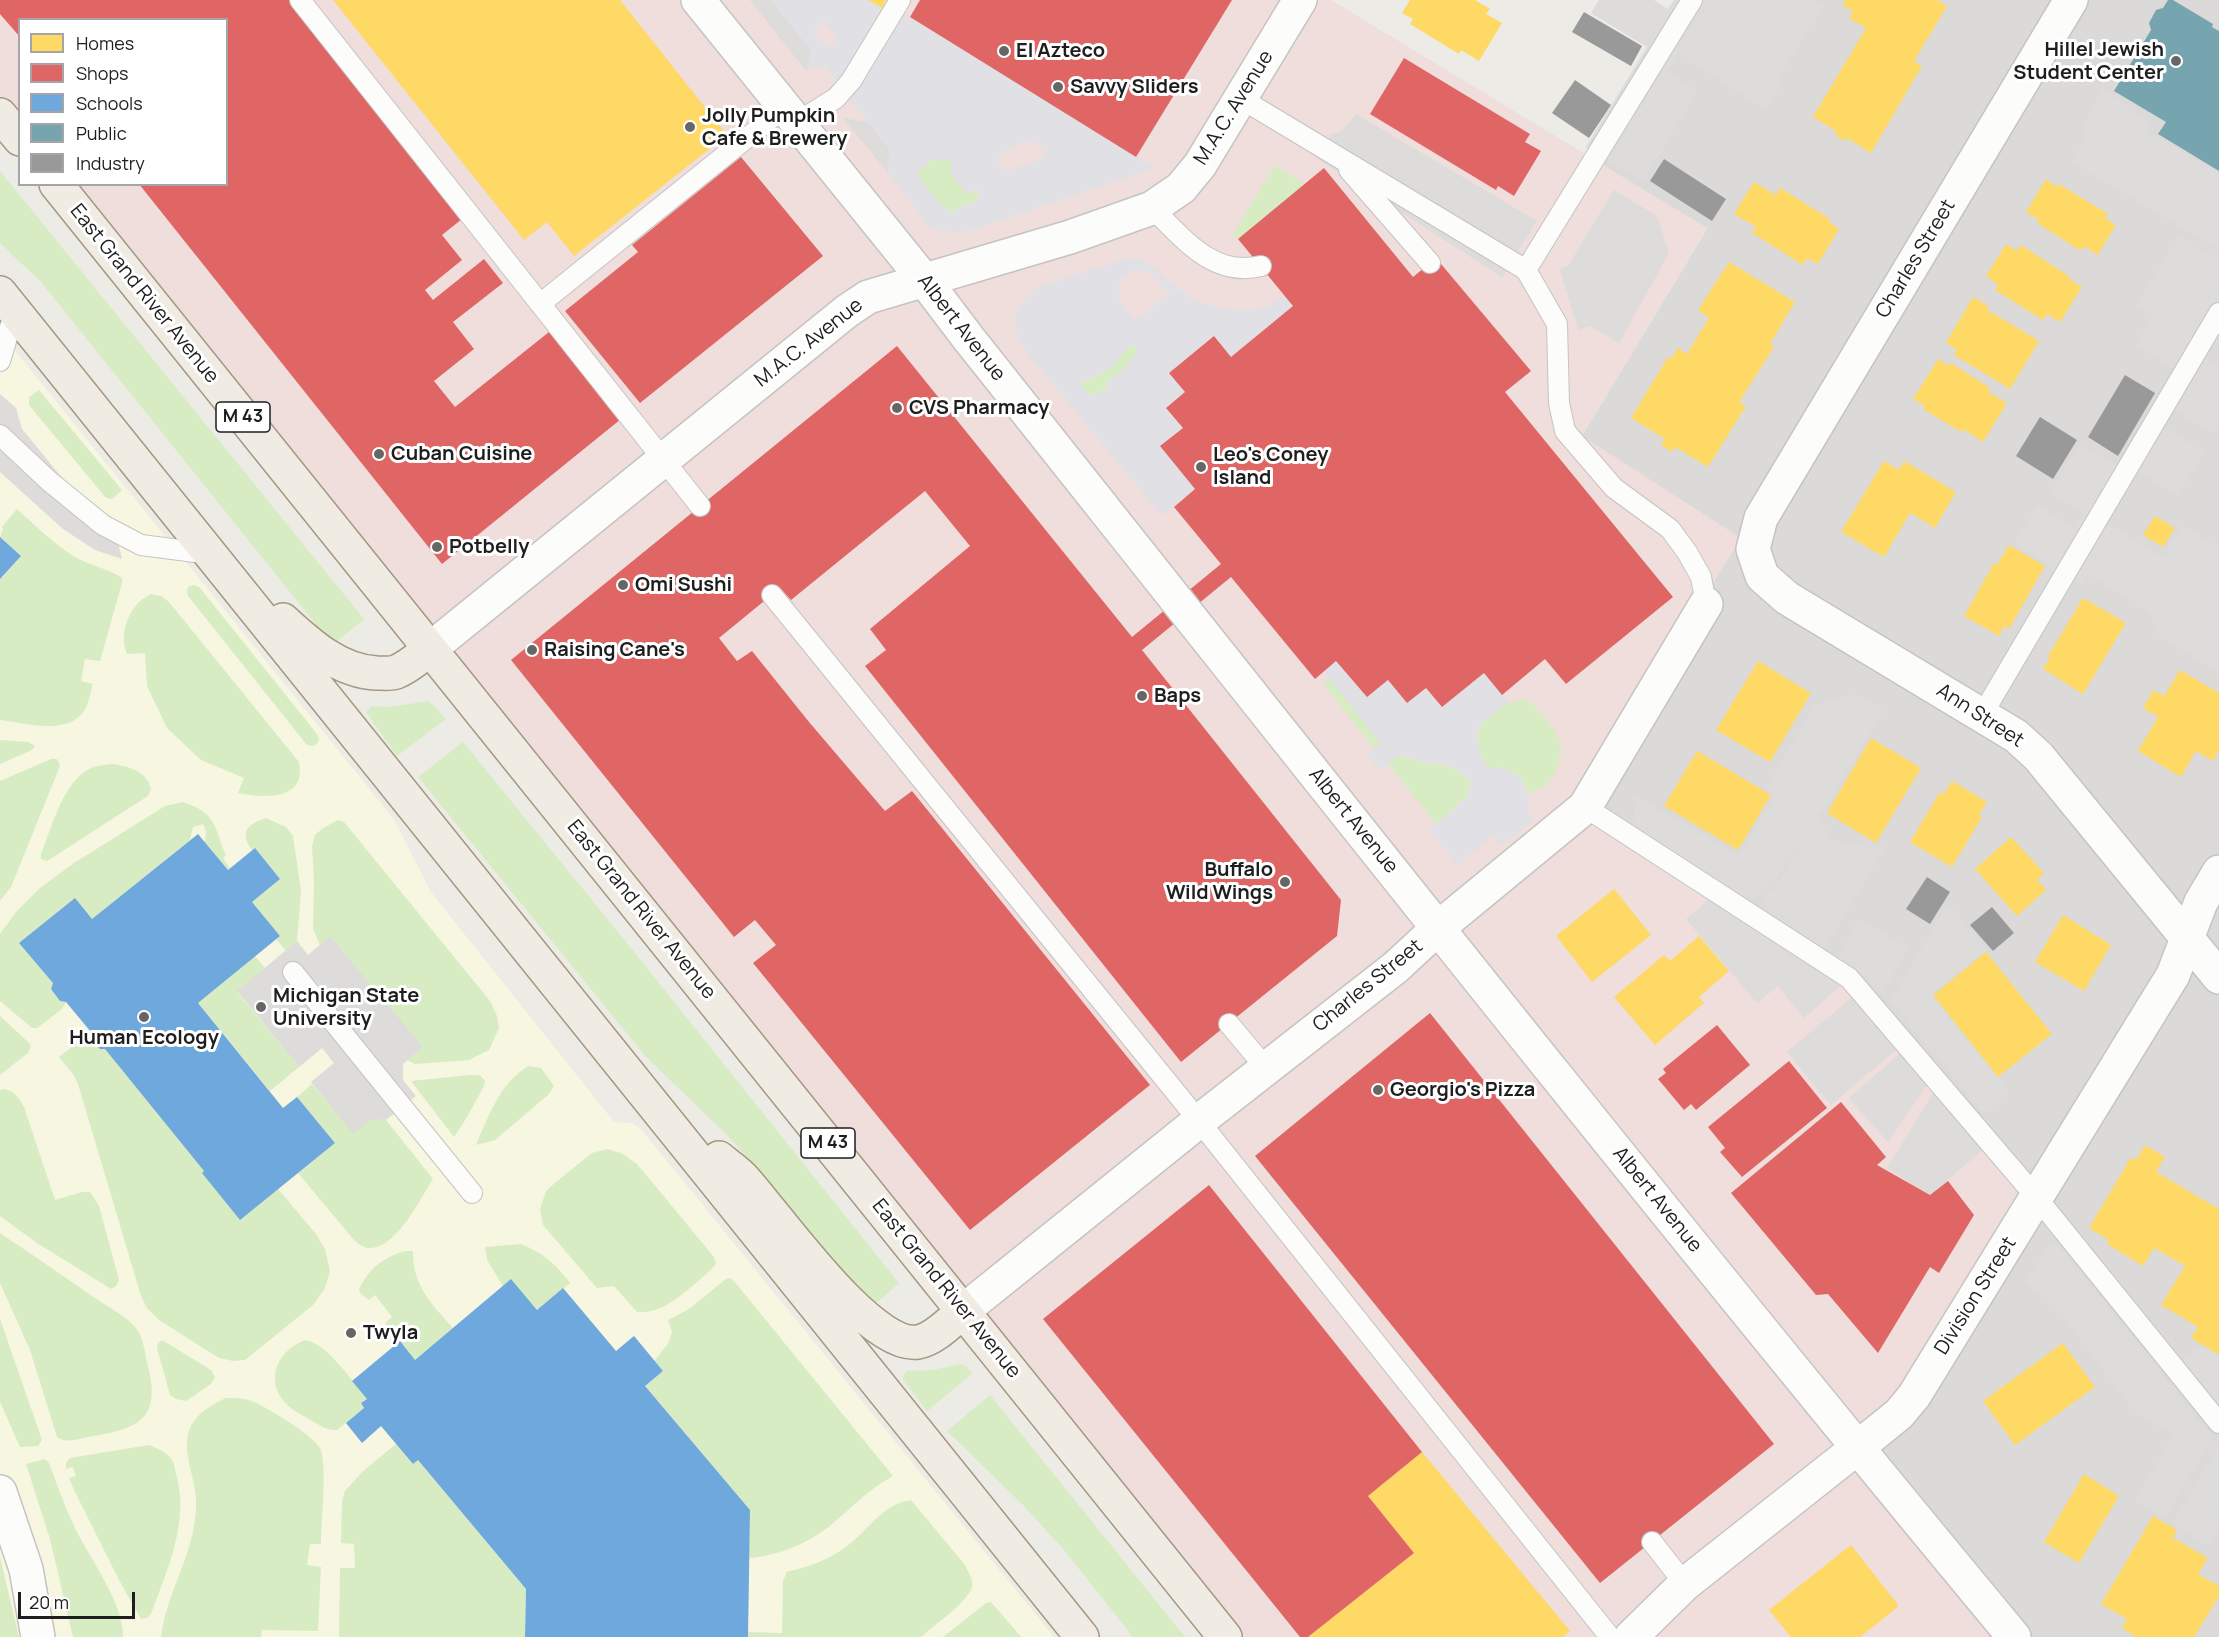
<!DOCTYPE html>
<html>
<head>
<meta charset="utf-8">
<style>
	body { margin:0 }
	#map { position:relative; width:2219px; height:1637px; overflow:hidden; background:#ecebe6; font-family:Manrope,sans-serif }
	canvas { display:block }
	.legend { position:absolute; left:18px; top:18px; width:210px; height:168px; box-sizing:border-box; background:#fff; border:2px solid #a5a5a5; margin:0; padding:8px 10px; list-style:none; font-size:18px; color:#1e1e1e }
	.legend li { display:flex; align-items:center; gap:12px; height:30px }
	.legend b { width:30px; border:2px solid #a5a5a5 }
	.scale { position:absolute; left:18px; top:1592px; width:117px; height:27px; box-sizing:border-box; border:3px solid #1e1e1e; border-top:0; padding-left:8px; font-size:18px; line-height:21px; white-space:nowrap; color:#1e1e1e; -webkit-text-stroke:4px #fff; paint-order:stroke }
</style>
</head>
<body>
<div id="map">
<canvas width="2219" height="1637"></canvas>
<ul class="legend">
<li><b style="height:16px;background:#ffd966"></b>Homes</li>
<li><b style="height:16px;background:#e06666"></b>Shops</li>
<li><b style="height:16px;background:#6fa8dc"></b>Schools</li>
<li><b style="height:16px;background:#76a5af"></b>Public</li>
<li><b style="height:16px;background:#999"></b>Industry</li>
</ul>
<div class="scale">20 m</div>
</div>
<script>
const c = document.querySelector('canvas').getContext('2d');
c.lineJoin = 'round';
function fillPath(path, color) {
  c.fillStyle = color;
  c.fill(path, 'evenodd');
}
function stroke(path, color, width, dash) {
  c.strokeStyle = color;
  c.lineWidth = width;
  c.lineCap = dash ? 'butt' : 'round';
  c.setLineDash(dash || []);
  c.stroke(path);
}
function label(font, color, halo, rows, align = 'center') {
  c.font = font + ' Manrope,sans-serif';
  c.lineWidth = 6;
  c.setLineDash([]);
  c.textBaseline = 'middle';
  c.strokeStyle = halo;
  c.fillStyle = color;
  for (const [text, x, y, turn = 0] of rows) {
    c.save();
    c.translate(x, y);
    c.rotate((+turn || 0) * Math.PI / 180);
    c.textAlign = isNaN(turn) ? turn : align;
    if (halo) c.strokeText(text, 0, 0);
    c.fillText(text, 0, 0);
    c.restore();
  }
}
fillPath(new Path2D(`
	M1694,0H2219V1637H2008L1866,1467L1572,810L1582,436L1707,229L1596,162Z`), '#dbdad8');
fillPath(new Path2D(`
	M0,0H1331L1707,228L1582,436L1741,538L1573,810L1847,980L2031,1199L1866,1467L2008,1637H1237L66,185L226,184V20H20L19,127L0,102Z`), '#efdedb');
fillPath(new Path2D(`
	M0,332L393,818L431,892L614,1122L632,1123L641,1129L1054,1637H0Z`), '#f6f6e1');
fillPath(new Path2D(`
	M933,160H952L966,194L977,190L979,196L977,200L951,212L944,209L917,175L928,162Z
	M1275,165L1305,184L1238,239L1232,235Z
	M0,171L364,619L335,643L318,627L41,282L0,243Z
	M1130,345L1139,350L1122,371L1105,383L1108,390L1089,395L1079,383C1103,376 1116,364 1130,345Z
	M39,390L122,490L112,499L106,498L29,405V397Z
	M17,509C36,526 54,544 75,557C88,565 112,570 122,578V583L100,661L85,659L81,681L93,684C90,693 89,703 84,711C67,736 25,723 0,720V579L21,556L0,537L3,529L2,527Z
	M195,585L200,588L317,734L319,739L317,744L312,746L307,745L188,596L187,590L189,586Z
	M151,594L161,596L169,602L299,762C307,801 264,798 238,793L244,778L201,760L167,728L147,686L145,653L127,654C118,633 130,603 151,594Z
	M1329,678L1381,743L1374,749L1323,683Z
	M1525,699L1530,701C1539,712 1554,725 1558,738C1566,761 1552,790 1528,793L1521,778C1511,775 1497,773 1489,768C1484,765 1481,757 1480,752C1470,720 1498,705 1525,699Z
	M429,701L446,719L397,756L366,712L372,706L390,707Z
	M0,740L28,742L34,745V748L30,751L0,764Z
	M463,742L627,943L899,1283L873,1306L852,1289L758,1170L730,1138L647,1058L418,777Z
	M1400,755C1407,756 1412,759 1418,761C1442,767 1453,761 1471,782L1467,797L1436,824L1387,763Z
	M51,759H57L60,765L58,771L11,887L0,901V781Z
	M113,764C130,767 147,771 151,789L148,796L47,861L41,859V854C52,827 64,777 94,767C100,765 107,765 113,764Z
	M183,802C218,814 213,826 226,855L223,858L230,868L228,870L205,842L206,831L203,824L193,827L190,840L92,919L20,943L53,983L51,989L60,1001L66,1002L62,1009L37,1028H32L0,1001V934L16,912L40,888L74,863L165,806Z
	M266,818L286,827L293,836L301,891L297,941L286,951L276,939L280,936L252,902L280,879L255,848L252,850C239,833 247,824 266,818Z
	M338,820L344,822L490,1001L497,1016L499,1028L489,1050L469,1060L415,1064L407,1060L422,1047L330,937L320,945L313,929L314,882L312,846L315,835L323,828Z
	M255,956L265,968L237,992L299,1067L270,1091L198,1003Z
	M0,1016L27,1041L31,1046L28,1053L0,1075Z
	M91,1032L90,1038L105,1049L204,1171L202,1173L278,1189L316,1234L325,1249L330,1271L325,1288L313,1305L245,1360L233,1361L219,1358L159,1320L147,1308L141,1296L78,1084L73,1074L59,1057Z
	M528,1066L541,1068L554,1086L549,1094L495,1140L476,1145C488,1117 500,1083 528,1066Z
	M470,1075H480L485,1081L484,1086L467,1117L454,1137L411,1081Z
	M312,1084L353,1133L372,1118L386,1120L433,1179C420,1199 397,1247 371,1248C364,1249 359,1244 354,1240L298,1173L335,1143L297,1097Z
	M2,1089C15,1090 18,1097 24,1107L55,1200L82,1192H90L99,1206L119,1280L116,1286L111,1289L37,1243L0,1216V1091Z
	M607,1149L621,1153L637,1164L714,1257L716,1264L711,1270C689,1287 666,1315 637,1312L614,1286L597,1288L543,1225L540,1209L546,1191L556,1182L592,1153Z
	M0,1233C32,1254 63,1276 95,1298C108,1307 129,1317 138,1331C144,1340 145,1355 148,1366C162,1422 136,1429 88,1437C78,1439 66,1444 57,1437L30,1350L0,1283Z
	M521,1244C543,1253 556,1264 570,1283L537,1310L512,1280L503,1286L487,1260L485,1247Z
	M405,1251H413C412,1284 431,1304 453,1328L415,1360L386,1325V1322L392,1317L375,1295L369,1300L361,1294L359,1289C369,1269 383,1257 405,1251Z
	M730,1278L734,1281L893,1476C867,1490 853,1507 831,1525C809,1543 778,1556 749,1558L750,1510L645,1386L663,1371L654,1361L668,1344L672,1332L668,1320L689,1309L726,1279Z
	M0,1319L42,1440L38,1446L20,1447L0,1402Z
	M162,1340L211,1370L215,1377L211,1384L186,1401L176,1399L170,1395L157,1348L158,1343Z
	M305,1340C327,1343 352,1381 367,1399L361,1403L364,1408L337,1430C327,1431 320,1425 312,1421C301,1414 289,1409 282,1399C265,1375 281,1349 305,1340Z
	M961,1364L966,1366L972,1374L927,1411L903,1380V1375L907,1371L932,1370Z
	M990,1395L1185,1637H1133L1064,1550L1023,1505L947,1431Z
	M226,1398C236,1398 245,1398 254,1402C267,1407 317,1438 321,1450C327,1471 321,1521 321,1544H310L307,1565L321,1567L318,1631L262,1630L261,1637H161C167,1589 198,1549 196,1499C195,1477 182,1452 189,1431C195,1414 211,1405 226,1398Z
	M396,1444L413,1464L418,1460L526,1589L525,1637H339L340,1568H355L354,1544L341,1543L342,1501L345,1491L362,1472Z
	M149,1445C157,1448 168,1453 172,1460C174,1463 175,1470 176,1474C190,1521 167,1570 151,1614L147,1618L141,1619L119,1580L75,1492L69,1478L76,1476L73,1467L66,1469V1463L70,1458Z
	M45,1459L49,1463C58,1488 67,1512 79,1536C94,1564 124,1606 123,1637H73L50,1539L26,1464Z
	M911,1500L965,1565C968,1572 974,1580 972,1587C970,1600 932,1627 921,1637H748V1632L782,1633L783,1581L787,1572C807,1567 826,1561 843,1549C866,1534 881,1504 911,1500Z
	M0,1557L19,1637H0Z
	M991,1602L1021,1637H943L986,1603Z`), '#d8ecc3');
fillPath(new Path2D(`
	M750,0H771L811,50L807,72Z
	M1599,0H1654L1668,9L1674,0H1812L1823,7L1778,79L1783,82L1766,110L1678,54L1667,72L1698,91L1643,181L1586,147L1647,47L1591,13Z
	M2104,88L2148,123L2149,132L2219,174V249L2071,162L2087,135L2084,123Z
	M1356,114L1537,221L1502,277L1316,158L1332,133H1338L1345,128Z
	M843,118L868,122L890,149L888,173Z
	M1614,190L1657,216L1669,253L1619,343L1590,326L1578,330L1560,269L1568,266Z
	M2179,236L2219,260V323L2200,355L2219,367V423L2213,433L2174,410L2164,427L2205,452L2178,495L2133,469L2102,520L2163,558L2183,525L2219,547V673L2158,635L2149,612L2087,574L2081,584L2014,544L2037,505L2074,527L2083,513L2050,493L2080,444L2117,466L2175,370L2135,345L2153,314L2137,305Z
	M0,394L16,408L22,429L64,480L112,518L122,559L95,550L63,529L0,472Z
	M1857,694L1884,710L1822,811L1816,815L1830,837L1845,846L1885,847L1825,949L1774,920L1763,897L1777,885L1815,816L1774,884L1751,902L1633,830L1635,795L1739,857L1775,795L1765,789L1815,705Z
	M1710,899L1844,983L1804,1018L1778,986L1757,1003L1686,919Z
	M1948,903L1988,949L1931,995L2010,1092L1985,1114L1890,1001Z
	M1858,919L1908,948L1882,995L1863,975L1837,958Z
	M330,936L423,1047L403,1064V1080L416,1096L386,1120L372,1119L353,1134L311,1082L334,1063L322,1048L299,1067L237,991L297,941L308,955Z
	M1855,995L1899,1047L1831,1105L1787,1052Z
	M1903,1051L1929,1082L1888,1142L1849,1098Z
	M1935,1090L1985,1148L1930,1195L1887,1168Z
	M2053,1239L2213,1438L2164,1519L2135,1500L2173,1435L2135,1412L2057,1309L2025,1281Z
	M2201,1346L2219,1357V1405L2182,1360Z
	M2218,1446L2219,1528L2208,1546L2172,1524Z`), '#dddcda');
fillPath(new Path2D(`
	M771,0H868L881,8L885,2L1155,168L963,233L938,231L928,225L888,173L889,149L825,66L807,69L811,50ZM824,22L838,38L827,48L813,32ZM1026,142H1034L1041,147L1048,156L1006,171L997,159L1016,144ZM933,160H952L950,172L966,194L977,190L979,196L977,200L951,212L944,209L917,175L928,162Z
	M1133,258L1142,260L1152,266L1177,288L1196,301L1216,307L1239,311L1254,310L1269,306L1285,295L1293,306L1231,357L1214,336L1169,373L1185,392L1166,408L1183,428L1160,446L1195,489L1162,516L1029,355L1018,340L1015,328L1016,313L1022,301L1031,292L1046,284L1122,260ZM1137,271H1145L1153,276L1169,294L1136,320L1124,306L1119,296L1118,287L1122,278L1129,273ZM1130,345L1139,350L1122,371L1105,383L1108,390L1090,395L1080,383L1091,379L1113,366Z
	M1336,661L1366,697L1388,680L1407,703L1426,688L1442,707L1484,673L1511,704L1501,707L1480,726L1477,733L1481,757L1488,767L1504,768L1521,778L1529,800L1528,812L1534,819L1502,845L1494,835L1458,865L1429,830L1467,798L1471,782L1464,774L1443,764L1418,761L1400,755L1379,770L1367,754L1381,743L1324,672Z`), '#e1e1e5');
fillPath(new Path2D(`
	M333,0H620L727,135L574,256L547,222L524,240Z
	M868,0H886L882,8Z
	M1410,0H1475L1490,9L1486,14L1502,23L1479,61L1461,50L1459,54L1410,24L1413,19L1402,13Z
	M1846,0H1937L1947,6L1914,61L1922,66L1871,153L1847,138L1845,141L1835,135L1837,132L1813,117L1866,28L1849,18L1853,11L1842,5Z
	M2046,179L2057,187L2059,184L2108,214L2105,218L2116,225L2098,255L2084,246L2081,251L2037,223L2039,220L2026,212Z
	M1754,182L1776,195L1780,188L1830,219L1829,222L1839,229L1818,264L1807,258L1803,265L1752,233L1756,227L1734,214Z
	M2006,244L2017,251L2021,245L2070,277L2069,279L2082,287L2060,322L2047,314L2043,320L1995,290L1998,285L1986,276Z
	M1729,262L1795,302L1770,344L1774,347L1739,402L1746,406L1708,467L1675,447L1672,452L1661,445L1665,439L1631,418L1668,357L1671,359L1678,348L1687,354L1709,318L1698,310Z
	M1973,297L1988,306L1986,309L2039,341L2010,389L1954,355L1957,350L1946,343Z
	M1938,359L1949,366L1951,363L1990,388L1987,391L2007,403L1983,442L1963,429L1961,432L1923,409L1925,406L1913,399Z
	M1884,461L1899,470L1904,461L1956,492L1935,528L1910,513L1884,557L1841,532Z
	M2155,516L2175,528L2163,547L2143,535Z
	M2009,545L2045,566L2009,629L2004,626L1999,636L1964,616L1994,563L1997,565Z
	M2083,598L2126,623L2083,694L2043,669L2050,657L2048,656Z
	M1758,661L1811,693L1770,762L1716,730Z
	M2180,670L2219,693V750L2213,761L2196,751L2181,777L2138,751L2158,717L2143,708L2153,690L2164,696Z
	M1871,738L1921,768L1876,843L1827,813Z
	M1697,751L1771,795L1738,850L1664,806Z
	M1952,781L1987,802L1979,815L1982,817L1952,867L1910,842L1940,792L1944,794Z
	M2011,837L2044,873L2037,880L2046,890L2017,916L1975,869Z
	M1614,889L1651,935L1592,982L1556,936Z
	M2063,915L2111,945L2084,991L2035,962Z
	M1699,936L1729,971L1699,997L1704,1003L1655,1045L1614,997L1664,955L1670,961Z
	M1986,952L2052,1034L1998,1077L1933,995Z
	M2145,1145L2165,1157L2156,1172L2219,1209V1355L2191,1338L2198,1327L2161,1305L2185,1266L2154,1248L2143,1266L2107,1244L2109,1240L2089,1228L2131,1157L2136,1160Z
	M2063,1343L2095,1387L2015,1445L1983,1401Z
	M1422,1452L1570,1631L1563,1637H1308L1414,1553L1368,1496Z
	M2084,1474L2119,1496L2079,1563L2044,1542Z
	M2153,1516L2177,1530L2173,1538L2208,1558L2198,1574L2219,1586V1596L2194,1637H2136L2122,1628L2127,1619L2101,1604Z
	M1851,1545L1899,1606L1860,1637H1791L1769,1610Z`), '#ffd966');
fillPath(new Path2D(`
	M0,0H296L467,215L442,235L462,260L425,290L433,300L484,259L503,283L453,322L474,349L434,381L455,407L549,332L621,419L442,564L139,184H226V20H20V37L0,14Z
	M920,0H1232L1136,157L910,17Z
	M1404,58L1530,134L1525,142L1541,151L1514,196L1498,186L1496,190L1370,114Z
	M741,157L823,256L640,403L565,311L638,252L632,245Z
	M1324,168L1413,277L1436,258L1531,371L1505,392L1673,597L1566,684L1545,659L1502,695L1484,673L1442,707L1426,688L1407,703L1388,680L1367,697L1336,661L1315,679L1231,577L1142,650L1341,900L1337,936L1181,1062L865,666L886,650L870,629L970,546L925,491L791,600L780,588L719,638L737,661L752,651L809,722L885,811L912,791L1150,1085L970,1230L753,963L776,945L755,920L734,937L511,660L897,346L1132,637L1221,564L1174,507L1195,489L1160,446L1183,428L1166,408L1185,392L1169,373L1214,336L1231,357L1293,306L1238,239Z
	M1430,1013L1774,1444L1600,1583L1255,1156Z
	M1717,1025L1750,1065L1696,1110L1691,1104L1684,1110L1658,1079L1666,1073L1663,1069Z
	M1789,1061L1827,1108L1742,1177L1720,1152L1725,1148L1708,1127Z
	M1841,1102L1886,1157L1877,1165L1930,1195L1948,1181L1974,1215L1939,1273L1930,1267L1878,1353L1828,1294L1816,1295L1731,1193Z
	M1209,1185L1422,1452L1368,1496L1414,1553L1308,1637H1300L1043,1319Z`), '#e06666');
fillPath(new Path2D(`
	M0,537L21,556L0,579Z
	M198,834L228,870L255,848L280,879L252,902L280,936L198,1003L283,1108L297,1097L335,1143L240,1220L202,1173L204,1171L105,1049H100L90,1038L91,1032L66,1002L60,1001L51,989L53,983L19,943L75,898L92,919Z
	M511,1279L537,1310L563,1288L616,1351L634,1336L663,1371L645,1386L750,1510L748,1637H525L526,1589L418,1460L413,1464L381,1426L362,1443L346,1423L364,1408L361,1403L367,1399L352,1381L400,1341L415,1360Z`), '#6fa8dc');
fillPath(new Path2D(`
	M2168,0H2173L2213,24L2212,27L2219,31V171L2158,134L2166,122L2114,91L2151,30L2149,23L2156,10L2163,8Z`), '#76a5af');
fillPath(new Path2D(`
	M1584,12L1642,46L1631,66L1572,32Z
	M1575,80L1611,105L1589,138L1552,113Z
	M1664,159L1726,199L1712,221L1650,181Z
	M2125,375L2155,393L2118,456L2088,437Z
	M2040,417L2077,440L2053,479L2016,456Z
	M1927,877L1950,892L1930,924L1906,909Z
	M1992,907L2014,933L1993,951L1970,925Z`), '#999');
const lane = new Path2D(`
	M300,0L700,506
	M1240,98L1526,270L1557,324L1559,403L1565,431L1614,488L1670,529L1687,552L1701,577L1706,604
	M796,123L836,98L851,81L900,0
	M1349,170L1430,263
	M1152,208C1183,238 1213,278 1261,266
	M1526,270L1692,0
	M540,304L784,108
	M0,361L15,311
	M0,435L49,481L103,525L141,545L211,554
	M772,595L1199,1121L1610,1637
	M1982,715L2219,313
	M1585,807L1849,978L2037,1198L2219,1423
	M293,972L472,1193
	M1229,1024L1266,1068
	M1652,1542L1685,1584`);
const street = new Path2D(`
	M698,0L925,281L969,339C1315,774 1659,1210 2014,1637
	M2071,0L1761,518L1753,549L1762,576L1787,598L2016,736L2038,756L2219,977
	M430,649L847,311L868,297L1070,237L1152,208L1181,188L1200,165L1300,0
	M963,1311L1199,1121L1396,967L1438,928L1585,807L1706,604
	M0,1492L26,1569L38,1637
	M1631,1637L1685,1584L1857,1448L1899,1414L1914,1396L2173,975L2201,902L2219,872`);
const primary = new Path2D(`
	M0,115L20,139
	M56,184L1225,1637
	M0,293L1082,1637
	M283,620C309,644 340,672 377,673C383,673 390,674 396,672C409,667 419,657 430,649
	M719,1158C727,1165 737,1171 744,1179C776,1214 870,1350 918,1342C935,1339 951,1321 963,1311`);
stroke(lane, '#c5c4c2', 22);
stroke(street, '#c5c4c2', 36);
stroke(primary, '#a39982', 36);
stroke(lane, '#fcfcfb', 20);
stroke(street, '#fcfcfb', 33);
stroke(primary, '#f1ece3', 33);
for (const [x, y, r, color] of [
	[1004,51,6,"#666664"],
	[2176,61,6,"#666664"],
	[1058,87,6,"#666664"],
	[690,127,6,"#666664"],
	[897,408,6,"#666664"],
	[379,454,6,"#666664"],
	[1201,467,6,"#666664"],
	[437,547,6,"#666664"],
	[623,585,6,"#666664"],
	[532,650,6,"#666664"],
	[1142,696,6,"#666664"],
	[1285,882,6,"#666664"],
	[261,1007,6,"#666664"],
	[144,1017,6,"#666664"],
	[1378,1090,6,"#666664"],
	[351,1333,6,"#666664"]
]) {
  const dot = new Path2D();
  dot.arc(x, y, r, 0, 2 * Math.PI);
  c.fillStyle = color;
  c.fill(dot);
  stroke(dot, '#fff', 2);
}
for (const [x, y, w] of [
	[243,417,54],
	[828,1143,54]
]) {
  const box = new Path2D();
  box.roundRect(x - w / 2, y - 15, w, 30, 4.5);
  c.fillStyle = '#fff';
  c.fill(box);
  stroke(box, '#1e1e1e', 1.5);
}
label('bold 18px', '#1e1e1e', null, [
	["M 43",243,417],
	["M 43",828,1143]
]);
label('bold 20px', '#1e1e1e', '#fff', [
	["Hillel Jewish",2164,50,"right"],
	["Student Center",2164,73,"right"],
	["El Azteco",1016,51],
	["Savvy Sliders",1070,87],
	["Jolly Pumpkin",702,116],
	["Cafe & Brewery",702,139],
	["CVS Pharmacy",909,408],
	["Cuban Cuisine",391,454],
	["Leo's Coney",1213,455],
	["Island",1213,478],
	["Potbelly",449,547],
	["Omi Sushi",635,585],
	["Raising Cane's",544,650],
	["Baps",1154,696],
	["Buffalo",1273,870,"right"],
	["Wild Wings",1273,893,"right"],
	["Michigan State",273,996],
	["University",273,1019],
	["Human Ecology",144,1038,"center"],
	["Georgio's Pizza",1390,1090],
	["Twyla",363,1333]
], 'left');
label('20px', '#1e1e1e', '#fff', [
	["M.A.C. Avenue",1234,108,-58],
	["Charles Street",1916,259,-59],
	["East Grand River Avenue",144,294,51],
	["Albert Avenue",961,328,52],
	["M.A.C. Avenue",809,343,-38],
	["Ann Street",1980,716,33],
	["Albert Avenue",1353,821,51],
	["East Grand River Avenue",641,910,51],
	["Charles Street",1368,986,-39],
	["Albert Avenue",1657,1200,51],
	["East Grand River Avenue",946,1289,51],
	["Division Street",1976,1296,-58]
]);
</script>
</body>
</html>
